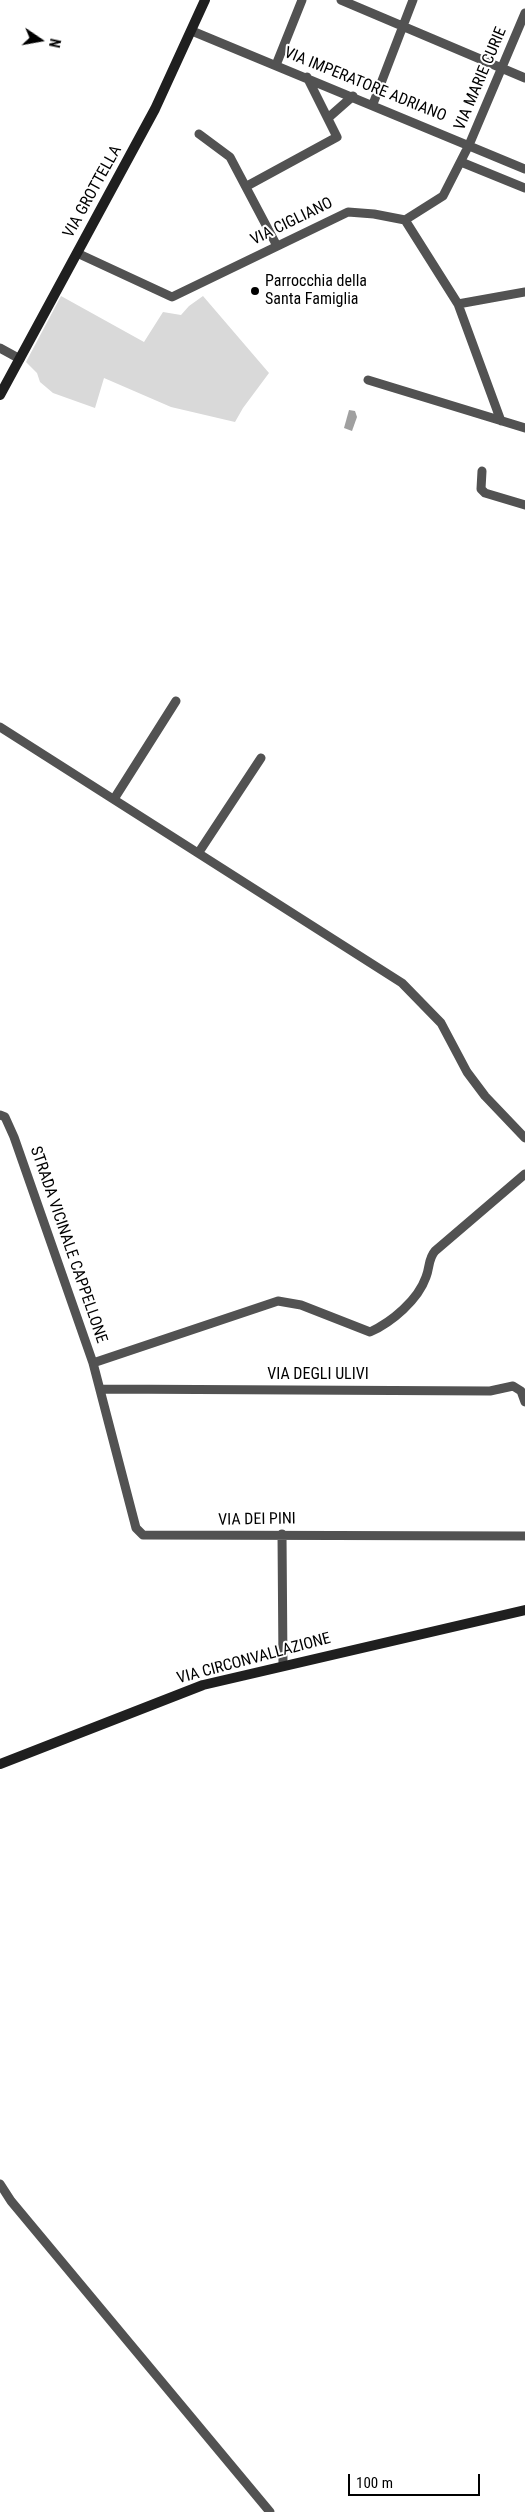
<!DOCTYPE html>
<html>
<head>
<meta charset="utf-8">
<style>
	body { margin:0 }
	#map { position:relative; width:525px; height:2512px; overflow:hidden; background:#fff; font-family:"Roboto Condensed",sans-serif }
	canvas { display:block }
	.north { position:absolute; left:15px; top:15px; width:50px; height:50px; -webkit-text-stroke:4px #fff; paint-order:stroke; rotate:102deg; font-size:14px; font-weight:700; line-height:20px; text-align:center; color:#000 }
	.north::after { content:''; display:block; margin:auto; width:18px; height:22px; background:#000; clip-path:polygon(50% 0,100% 100%,50% 72%,0 100%) }
	.scale { position:absolute; left:348px; top:2474px; width:132px; height:22px; box-sizing:border-box; border:2px solid #000; border-top:0; padding-left:6px; font-size:15px; line-height:18px; white-space:nowrap; color:#000; -webkit-text-stroke:4px #fff; paint-order:stroke }
</style>
</head>
<body>
<div id="map">
<canvas width="525" height="2512"></canvas>
<div class="north">N</div>
<div class="scale">100 m</div>
</div>
<script>
const c = document.querySelector('canvas').getContext('2d');
c.lineJoin = 'round';
function fillPath(path, color) {
  c.fillStyle = color;
  c.fill(path, 'evenodd');
}
function stroke(path, color, width, dash) {
  c.strokeStyle = color;
  c.lineWidth = width;
  c.lineCap = dash ? 'butt' : 'round';
  c.setLineDash(dash || []);
  c.stroke(path);
}
function label(font, color, halo, rows, align = 'center') {
  c.font = font + ' "Roboto Condensed",sans-serif';
  c.lineWidth = 4;
  c.setLineDash([]);
  c.textBaseline = 'middle';
  c.strokeStyle = halo;
  c.fillStyle = color;
  for (const [text, x, y, turn = 0] of rows) {
    c.save();
    c.translate(x, y);
    c.rotate((+turn || 0) * Math.PI / 180);
    c.textAlign = isNaN(turn) ? turn : align;
    if (halo) c.strokeText(text, 0, 0);
    c.fillText(text, 0, 0);
    c.restore();
  }
}
fillPath(new Path2D(`
	M61,296L144,342L163,312L181,315L189,306L203,296L269,373L243,408L235,422L171,407L104,378L95,408L53,393L40,382L37,373L26,362Z`), '#d9d9d9');
fillPath(new Path2D(`
	M349,410L355,411L357,417L352,431L344,428Z`), '#a0a0a0');
stroke(new Path2D(`
	M341,0L525,78
	M192,31L525,169
	M276,65L302,0
	M373,104L413,0
	M328,118L353,96
	M199,134L230,157L277,246
	M461,162L525,188
	M247,186L337,137L307,77
	M405,220L443,196L469,145L525,13
	M77,253L172,297L348,212L374,214L405,220L458,304L501,421
	M458,304L525,292
	M0,348L20,359
	M368,380L525,428
	M482,471L481,489L485,493L525,505
	M0,727L402,983L441,1023L467,1072L485,1096L525,1138
	M114,799L176,701
	M199,852L261,758
	M0,1115L5,1117L14,1137L93,1363L136,1528L143,1535L525,1536
	M93,1363L278,1301L301,1305L370,1332C392,1322 418,1300 426,1277C430,1267 428,1259 435,1251L525,1174
	M100,1389L490,1391L513,1386L521,1391L525,1402
	M282,1534L283,1665
	M0,2184L11,2201L270,2512`), '#525252', 9);
stroke(new Path2D(`
	M0,395L155,109L205,0
	M0,1764L203,1685L525,1610`), '#1f1f1f', 10);
for (const [x, y, r, color] of [
	[255,291,5,"#000"]
]) {
  const dot = new Path2D();
  dot.arc(x, y, r, 0, 2 * Math.PI);
  c.fillStyle = color;
  c.fill(dot);
  stroke(dot, '#fff', 2);
}
label('16px', '#000', '#fff', [
	["VIA MARIE CURIE",481,79,-67],
	["VIA IMPERATORE ADRIANO",365,85,22],
	["VIA GROTTELLA",93,192,-61],
	["VIA CIGLIANO",292,222,-26],
	["STRADA VICINALE CAPPELLONE",68,1245,71],
	["VIA DEGLI ULIVI",318,1375],
	["VIA DEI PINI",257,1520,-1],
	["VIA CIRCONVALLAZIONE",254,1659,-15]
]);
label('16px', '#000', '#fff', [
	["Parrocchia della",265,282],
	["Santa Famiglia",265,300]
], 'left');
</script>
</body>
</html>
